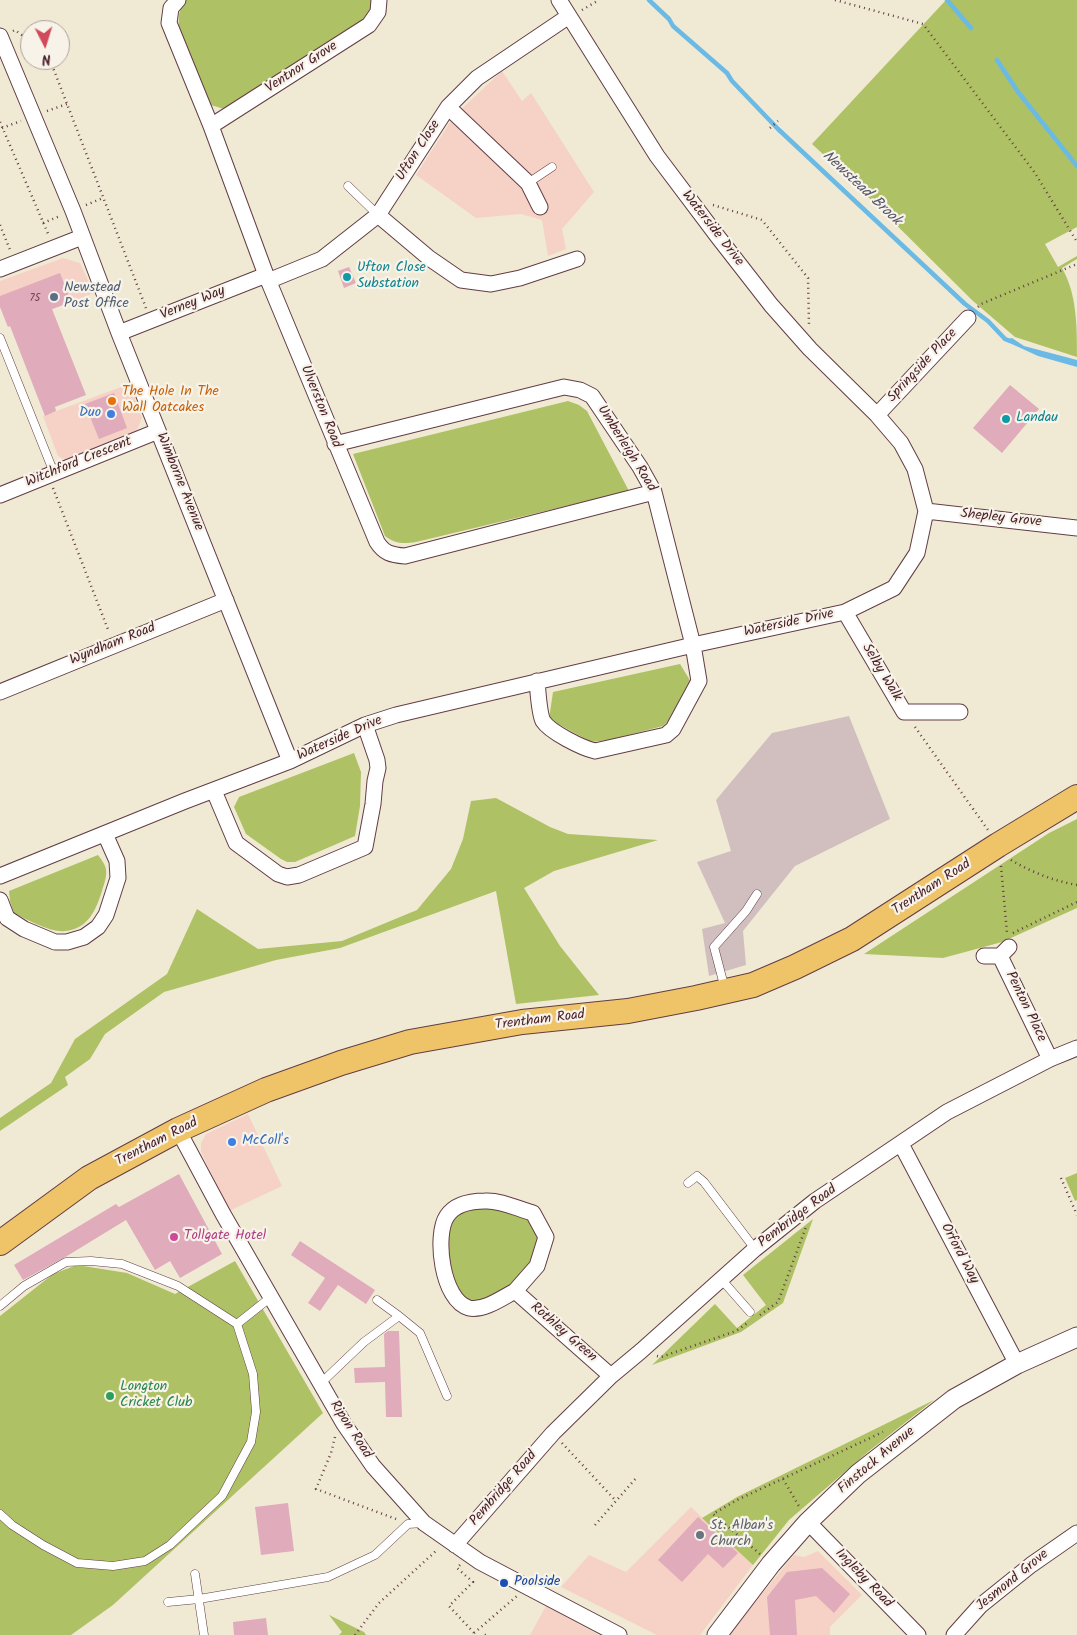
<!DOCTYPE html>
<html>
<head>
<meta charset="utf-8">
<style>
	body { margin:0 }
	#map { position:relative; width:1077px; height:1635px; overflow:hidden; background:#f0ead4; font-family:Kalam,sans-serif }
	canvas { display:block }
	.north { position:absolute; left:20px; top:20px; width:50px; height:50px; box-sizing:border-box; background:#f7f3e8; border:1px solid #b29e9c; border-radius:50%; rotate:175deg; font-size:14px; font-weight:700; line-height:20px; text-align:center; color:#4a1f2b }
	.north::after { content:''; display:block; margin:auto; width:18px; height:22px; background:#d1495b; clip-path:polygon(50% 0,100% 100%,50% 72%,0 100%) }
</style>
</head>
<body>
<div id="map">
<canvas width="1077" height="1635"></canvas>
<div class="north">N</div>
</div>
<script>
const c = document.querySelector('canvas').getContext('2d');
c.lineJoin = 'round';
function fillPath(path, color) {
  c.fillStyle = color;
  c.fill(path, 'evenodd');
}
function stroke(path, color, width, dash) {
  c.strokeStyle = color;
  c.lineWidth = width;
  c.lineCap = dash ? 'butt' : 'round';
  c.setLineDash(dash || []);
  c.stroke(path);
}
function label(font, color, halo, rows, align = 'center') {
  c.font = font + ' Kalam,sans-serif';
  c.lineWidth = 4.5;
  c.setLineDash([]);
  c.textBaseline = 'middle';
  c.strokeStyle = halo;
  c.fillStyle = color;
  for (const [text, x, y, turn = 0] of rows) {
    c.save();
    c.translate(x, y);
    c.rotate((+turn || 0) * Math.PI / 180);
    c.textAlign = isNaN(turn) ? turn : align;
    if (halo) c.strokeText(text, 0, 0);
    c.fillText(text, 0, 0);
    c.restore();
  }
}
fillPath(new Path2D(`
	M502,71L522,101L531,93L594,192L562,229L566,249L548,256L542,220L521,214L476,218L416,175L454,116Z
	M63,258L80,263L94,293L8,327L0,307V281Z
	M121,387L132,391L142,418L135,435L69,462L58,456L43,416Z
	M248,1114L282,1186L229,1211L201,1152V1143L206,1134Z
	M691,1507L753,1565L700,1635H657L561,1587L589,1555L626,1572Z
	M818,1551L862,1595L830,1627V1635H728L794,1555L804,1557Z
	M546,1606L599,1635H530Z`), '#f6d1c6');
fillPath(new Path2D(`
	M849,716L890,819L795,866L743,931L746,965L709,976L702,929L725,923L697,862L731,851L716,800L772,733Z`), '#d1bfbf');
fillPath(new Path2D(`
	M186,0H372V10L368,16L224,109L211,105L202,91L179,27C178,16 179,9 186,0Z
	M946,0H1077V227L1045,244L1058,267L1077,256V259L1062,268C1077,294 1077,326 1077,357L1015,337L973,301L853,182L812,144Z
	M568,401L579,405L587,411L629,491L416,542C404,544 395,544 385,536L353,454Z
	M680,664L691,682L674,716L663,726L609,740L591,742L549,719L553,692Z
	M354,753L361,772L360,806L355,836L295,862H287L281,859L246,834L234,807L239,797Z
	M496,798L550,827L568,834L658,840L554,871L524,888L560,946L599,995L516,1004L496,891L340,948L276,960L164,992L105,1034L90,1059L65,1077L68,1085L0,1131V1118L51,1083L75,1039L167,974L197,909L258,949L342,941L417,910L451,869L463,839L471,801Z
	M1077,819V908L1002,942L943,958L864,954L1049,833Z
	M98,855C101,859 105,864 106,869C107,877 104,884 102,891C96,910 88,929 65,931C51,933 26,919 14,913L10,901L9,891Z
	M1077,1173V1200L1075,1201L1065,1178Z
	M487,1204L531,1216L543,1238L534,1265L512,1288L471,1305L454,1292L444,1232L459,1210Z
	M813,1219L783,1303L741,1332L652,1365L715,1304L737,1328L766,1305L743,1275Z
	M235,1261L323,1413L113,1605L71,1635H0V1316L53,1274L77,1265L127,1273L175,1294Z
	M934,1400L869,1451L789,1520L753,1565L702,1518L737,1497Z
	M329,1615L364,1632L366,1635H339L342,1632Z`), '#aec164');
fillPath(new Path2D(`
	M1012,338L1024,346L1077,360V367L1038,356L1003,340Z`), '#6abae5');
stroke(new Path2D(`
	M649,0L669,19L673,26L727,73L732,81L778,129L965,304L988,321L1005,339L1010,341
	M947,0L971,28
	M997,60L1018,92L1077,166`), '#6abae5', 4.5);
fillPath(new Path2D(`
	M349,267L356,283L344,288L338,271Z
	M60,273L71,302L52,309L86,395L55,407L56,411L45,416L10,326L8,327L0,307V296Z
	M1010,385L1039,409L1002,453L973,428Z
	M114,393L127,428L99,439L85,404Z
	M179,1174L222,1254L180,1278L170,1261L155,1270L126,1220L67,1256L23,1280L14,1265L116,1204L119,1207Z
	M300,1241L375,1290L366,1304L338,1285L320,1311L308,1303L325,1278L291,1255Z
	M388,1331H399L402,1417H386L385,1382L355,1383L354,1368L385,1367L384,1334Z
	M288,1503L294,1551L261,1555L255,1507Z
	M698,1517L738,1553L723,1568L708,1554L682,1582L658,1560Z
	M822,1568L850,1594L834,1613L816,1596L795,1600L797,1635H770L767,1597L787,1572Z
	M266,1618L268,1635H234L233,1622Z`), '#e0abbb');
const service = new Path2D(`
	M528,183L552,167
	M348,186L378,215
	M0,338L54,473
	M725,989L714,947L746,911L757,894
	M688,1183L697,1176L704,1182L755,1249
	M721,1279L750,1312
	M0,1306L24,1286L66,1262L91,1261L122,1264L178,1286L237,1324
	M399,1316L420,1333L447,1396
	M321,1383L364,1342L399,1316L377,1300
	M0,1514L12,1525L43,1545L77,1563L113,1566L145,1561L170,1545L222,1496L251,1442L256,1412L253,1374L237,1324L271,1297
	M195,1574L204,1635
	M168,1602L199,1599L328,1577L375,1555L408,1524L424,1523`);
const minor = new Path2D(`
	M178,0L171,8L169,23L211,126L266,275L377,542C384,553 391,555 405,556L654,492
	M0,36L73,211L119,333L290,761
	M448,107L528,183L540,207
	M211,126L369,25L378,12L379,0
	M378,215L429,258L461,280L491,284L520,278L577,259
	M0,269L82,237
	M268,281L322,259L378,215L448,107L477,78L569,16
	M119,333L266,275
	M877,415L968,318
	M335,444L564,387L580,390L592,396L640,467L654,492L693,645L699,681L673,729L666,735L595,751C582,748 550,732 543,721C539,713 538,691 537,681
	M0,495L158,431
	M926,511L1077,528
	M845,612L904,712H960
	M0,692L226,600
	M214,791L236,843L278,874L287,877L299,875L365,847L373,804L375,781L378,768L377,760L365,725
	M0,876L185,801L290,761L365,725L396,715L693,645L845,612L894,588L917,553L926,511L915,469L901,443L877,415L810,349L771,305L718,237L657,156L559,0
	M0,900L7,918L24,929L55,942H67L84,937L98,927L106,915L118,878L117,861L105,834
	M984,956H1000L1009,947
	M1000,956L1050,1059
	M178,1130L223,1214L344,1424L373,1466L424,1523L480,1562L619,1635
	M901,1144L1017,1364
	M515,1291L537,1266L546,1237L533,1213C518,1209 501,1200 485,1201C472,1201 455,1204 447,1216C434,1235 442,1301 469,1308C484,1311 502,1298 515,1291L611,1376
	M808,1522L918,1635
	M455,1545L553,1433L611,1376L641,1351L755,1249L815,1201L947,1112L1050,1059L1077,1048
	M954,1635L980,1606L1031,1565L1077,1533`);
const tertiary = new Path2D(`
	M717,1635L771,1564L808,1522L858,1474L954,1399L1017,1364L1077,1337`);
const primary = new Path2D(`
	M0,1243L89,1178L178,1130L266,1090L341,1063L410,1042L522,1022L628,1011L696,998L753,985L795,967L852,939L998,845L1077,797`);
stroke(service, '#633d44', 9);
stroke(minor, '#633d44', 17);
stroke(tertiary, '#633d44', 21);
stroke(primary, '#633d44', 26);
stroke(new Path2D(`
	M835,0L923,24L1035,173L1077,242
	M582,10L599,0
	M13,31L15,30L30,41
	M50,60L146,308
	M47,111L67,104
	M0,122L49,236
	M2,128L21,121
	M770,128L778,121
	M86,205L103,198
	M713,205L762,220L808,278L809,325
	M43,223L60,216
	M0,225L10,250
	M978,307L981,304L1077,264
	M53,488L109,632
	M915,727L988,830
	M1011,860C1031,872 1054,881 1077,885
	M1001,866L1007,933
	M1013,933L1077,902
	M1061,1178L1077,1215
	M760,1315L778,1302L806,1227
	M657,1356L661,1357L736,1331L749,1322
	M335,1437L331,1453L316,1489L396,1519
	M562,1443L616,1501
	M783,1479L800,1508
	M595,1525L637,1477
	M760,1554L713,1514L737,1500L883,1432
	M460,1565L457,1568L473,1582L449,1606L476,1635
	M474,1633L517,1596
	M355,1635L379,1603L437,1550
	M485,1635L487,1634L488,1635`), '#633d44', 2.5, [1, 4]);
stroke(service, '#fff', 8);
stroke(minor, '#fff', 15);
stroke(tertiary, '#fff', 19);
stroke(primary, '#efc469', 24);
for (const [x, y, r, color] of [
	[347,277,5,"#0f9aa8"],
	[54,297,5,"#5c6f8a"],
	[112,401,5,"#e8710a"],
	[111,414,5,"#3f7fe0"],
	[1006,419,5,"#0f9aa8"],
	[232,1142,5,"#3f7fe0"],
	[174,1237,5,"#d1479c"],
	[110,1396,5,"#2e9e5b"],
	[700,1535,5,"#6b7280"],
	[504,1583,5,"#1a4fb4"]
]) {
  const dot = new Path2D();
  dot.arc(x, y, r, 0, 2 * Math.PI);
  c.fillStyle = color;
  c.fill(dot);
  stroke(dot, '#f7f3e8', 2);
}
label('11px', '#70424f', null, [
	["75",35,299]
]);
label('14px', '#4a1f2b', '#f7f3e8', [
	["Ventnor Grove",302,68,-33],
	["Ufton Close",419,151,-57],
	["Waterside Drive",712,229,52],
	["Verney Way",193,304,-22],
	["Springside Place",923,366,-47],
	["Ulverston Road",320,407,68],
	["Umberleigh Road",626,449,58],
	["Witchford Crescent",79,463,-22],
	["Wimborne Avenue",179,482,68],
	["Shepley Grove",1001,519,6],
	["Waterside Drive",789,624,-12],
	["Wyndham Road",113,645,-22],
	["Selby Walk",881,673,59],
	["Waterside Drive",340,739,-24],
	["Trentham Road",932,888,-33],
	["Penton Place",1025,1007,64],
	["Trentham Road",540,1021,-7],
	["Trentham Road",157,1143,-27],
	["Pembridge Road",798,1217,-37],
	["Orford Way",959,1254,62],
	["Rothley Green",563,1333,41],
	["Ripon Road",350,1430,57],
	["Finstock Avenue",877,1461,-40],
	["Pembridge Road",504,1489,-49],
	["Ingleby Road",863,1579,46],
	["Jesmond Grove",1013,1581,-39]
]);
label('14px', '#0d838f', '#f7f3e8', [
	["Ufton Close",357,269],
	["Substation",357,285],
	["Landau",1016,419]
], 'left');
label('14px', '#4e5e75', '#f7f3e8', [
	["Newstead",64,289],
	["Post Office",64,305]
], 'left');
label('14px', '#c56008', '#f7f3e8', [
	["The Hole In The",122,393],
	["Wall Oatcakes",122,409]
], 'left');
label('14px', '#366cbe', '#f7f3e8', [
	["Duo",101,414],
	["McColl's",242,1142,"left"]
], 'right');
label('14px', '#b23c85', '#f7f3e8', [
	["Tollgate Hotel",184,1237]
], 'left');
label('14px', '#27864d', '#f7f3e8', [
	["Longton",120,1388],
	["Cricket Club",120,1404]
], 'left');
label('14px', '#5b616d', '#f7f3e8', [
	["St. Alban's",710,1527],
	["Church",710,1543]
], 'left');
label('14px', '#164399', '#f7f3e8', [
	["Poolside",514,1583]
], 'left');
label('italic 15px', '#55556c', '#f7f3e8', [
	["Newstead Brook",861,189,43]
]);
</script>
</body>
</html>
